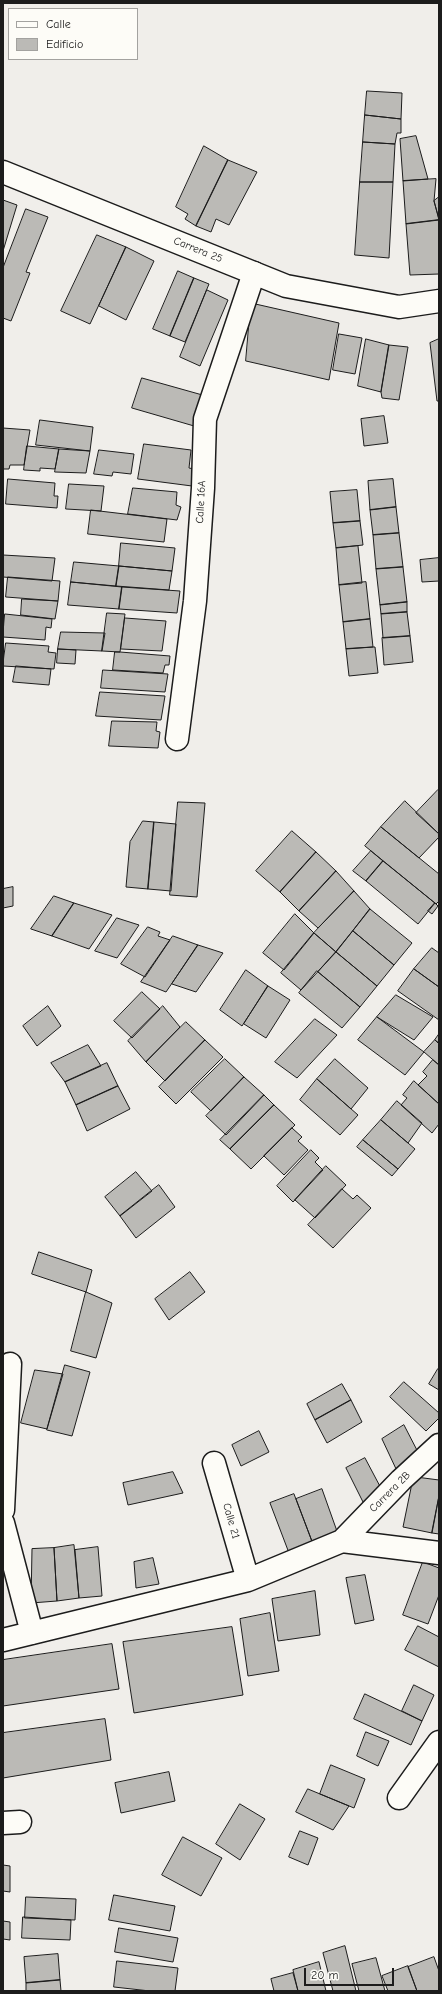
<!DOCTYPE html>
<html>
<head>
<meta charset="utf-8">
<style>
	body { margin:0 }
	#map { position:relative; width:442px; height:1994px; overflow:hidden; background:#f0eeea; font-family:"Comic Neue",sans-serif }
	canvas { display:block }
	.frame { position:absolute; inset:0; border:4px solid #1c1c1c; pointer-events:none }
	.legend { position:absolute; left:8px; top:8px; width:130px; height:52px; box-sizing:border-box; background:#fdfcf7; border:1px solid #a3a29f; margin:0; padding:5px 7px; list-style:none; font-size:12px; color:#1c1c1c }
	.legend li { display:flex; align-items:center; gap:8px; height:20px }
	.legend b { width:20px; border:1px solid #a3a29f }
	.scale { position:absolute; left:304px; top:1968px; width:90px; height:18px; box-sizing:border-box; border:2px solid #1c1c1c; border-top:0; padding-left:5px; font-size:12px; line-height:14px; white-space:nowrap; color:#1c1c1c; -webkit-text-stroke:3px #fdfcf7; paint-order:stroke }
</style>
</head>
<body>
<div id="map">
<canvas width="442" height="1994"></canvas>
<div class="frame"></div>
<ul class="legend">
<li><b style="height:5px;background:#fdfcf7"></b>Calle</li>
<li><b style="height:11px;background:#bbbab6"></b>Edificio</li>
</ul>
<div class="scale">20 m</div>
</div>
<script>
const c = document.querySelector('canvas').getContext('2d');
c.lineJoin = 'round';
function fillPath(path, color) {
  c.fillStyle = color;
  c.fill(path, 'evenodd');
}
function stroke(path, color, width, dash) {
  c.strokeStyle = color;
  c.lineWidth = width;
  c.lineCap = dash ? 'butt' : 'round';
  c.setLineDash(dash || []);
  c.stroke(path);
}
function label(font, color, halo, rows, align = 'center') {
  c.font = font + ' "Comic Neue",sans-serif';
  c.lineWidth = 3;
  c.setLineDash([]);
  c.textBaseline = 'middle';
  c.strokeStyle = halo;
  c.fillStyle = color;
  for (const [text, x, y, turn = 0] of rows) {
    c.save();
    c.translate(x, y);
    c.rotate((+turn || 0) * Math.PI / 180);
    c.textAlign = isNaN(turn) ? turn : align;
    if (halo) c.strokeText(text, 0, 0);
    c.fillText(text, 0, 0);
    c.restore();
  }
}
const building = new Path2D(`
	M367,91L402,93L401,119L365,115Z
	M365,115L401,119V133H397L395,144L363,142Z
	M416,136L428,179L403,181L400,139Z
	M363,142L395,144L393,182H360Z
	M204,146L228,160L196,226L185,219L188,214L176,207Z
	M228,160L257,172L229,225L216,219L211,232L196,226Z
	M436,179L434,201L439,220L406,224L403,181Z
	M360,182H393L389,258L355,255Z
	M439,197V219L434,201Z
	M3,200L17,205L3,251Z
	M26,209L48,217L26,272L30,273L11,321L3,318V268Z
	M439,220V274L410,275L406,224Z
	M97,235L126,247L90,324L61,311Z
	M126,247L154,261L126,320L99,306Z
	M178,271L194,278L170,336L153,329Z
	M194,278L209,284L185,342L170,336Z
	M207,290L228,300L200,366L180,357Z
	M251,303L339,323L329,380L246,361Z
	M339,334L362,338L355,374L333,370Z
	M366,339L389,345L381,392L358,386Z
	M439,339V401H437L430,343Z
	M389,345L408,347L399,400L382,398L381,392Z
	M142,378L206,396L201,428L132,408Z
	M384,416L388,443L364,446L361,419Z
	M40,420L93,427L90,451L36,445Z
	M3,428L30,430L24,465H10L9,469H3Z
	M144,444L191,450L189,468L194,469L192,486L138,479Z
	M27,446L59,449L55,469L40,468V471L24,470Z
	M59,449L90,451L86,473L55,472Z
	M99,450L134,454L131,474L113,472L112,476L94,474Z
	M8,479L55,483L54,496H58L57,508L6,504Z
	M393,479L396,507L370,510L368,481Z
	M69,484L104,486L101,511L66,509Z
	M133,488L177,492L176,505L181,507L177,520L128,514Z
	M357,490L360,521L333,523L330,492Z
	M396,507L399,533L373,535L370,510Z
	M91,510L167,519L164,542L88,534Z
	M360,521L363,545L336,548L333,523Z
	M399,533L403,567L376,569L373,535Z
	M121,543L175,548L172,571L119,566Z
	M358,546L362,583L339,585L336,548Z
	M3,555L55,558L52,581L3,577Z
	M439,558V581L422,582L420,560Z
	M74,562L119,566L116,586L71,582Z
	M119,566L172,571L169,590L116,586Z
	M403,567L407,602L380,605L376,569Z
	M8,577L60,581L58,601L6,597Z
	M71,582L122,587L119,609L68,605Z
	M366,582L370,619L343,622L339,585Z
	M122,587L180,591L177,613L119,609Z
	M22,599L58,601L55,619L21,615Z
	M407,602V612L381,614L380,605Z
	M407,612L410,636L383,638L381,614Z
	M107,613L125,614L120,652L102,651Z
	M5,614L52,619L51,628L46,627L45,640L3,637Z
	M125,618L166,621L162,651L121,649Z
	M370,619L373,647L346,649L343,622Z
	M61,632L105,633L102,651L58,649Z
	M410,636L413,662L384,665L382,638Z
	M6,643L49,646L48,652L56,653L54,669L3,666Z
	M373,647H375L378,673L349,676L346,649Z
	M58,649L76,650L75,664L57,663Z
	M115,652H120L170,656L169,665H165L163,673L113,670Z
	M16,666L51,669L49,685L13,682Z
	M103,670L168,674L165,692L101,688Z
	M100,692L165,696L161,720L96,716Z
	M112,721L157,722L156,731L160,732L158,748L109,746Z
	M438,790L439,791V834L416,813Z
	M405,801L439,834V837L419,858L381,827Z
	M178,802L205,803L197,897L170,895Z
	M143,821L154,822L148,889L126,887L130,842Z
	M154,822L176,824L171,891L148,889Z
	M381,827L439,874V901L436,904L365,846Z
	M292,831L316,852L280,892L256,871Z
	M371,851L383,861L366,881L353,871Z
	M316,852L336,871L299,911L280,892Z
	M383,861L435,903L418,924L366,881Z
	M336,871L354,891L318,928L299,911Z
	M13,887V906L3,908V889Z
	M354,891L370,909L336,952L314,933Z
	M54,896L74,903L52,936L31,929Z
	M74,903L112,915L89,949L52,936Z
	M435,903L438,906L432,914L428,911Z
	M370,909L412,943L394,965L353,931Z
	M295,914L314,933L284,970L263,953Z
	M117,918L139,925L117,958L95,951Z
	M148,927L160,932L158,936L170,940L145,977L121,964Z
	M353,931L394,965L377,986L336,952Z
	M314,933L336,952L301,990L281,973Z
	M173,936L198,945L166,992L141,982Z
	M198,945L223,953L196,992L172,984Z
	M432,948L439,953V987L414,969Z
	M336,952L377,986L360,1007L318,972Z
	M414,969L439,987V1020L398,991Z
	M246,970L268,986L242,1026L220,1010Z
	M317,971L360,1007L342,1028L299,993Z
	M268,986L290,1000L266,1038L244,1024Z
	M142,992L160,1009L132,1038L114,1021Z
	M396,995L433,1017L414,1040L377,1017Z
	M48,1006L61,1026L37,1046L23,1026Z
	M163,1006L180,1027L146,1062L128,1041Z
	M377,1017L424,1052L405,1075L358,1040Z
	M315,1019L337,1035L297,1078L275,1062Z
	M186,1022L205,1040L165,1081L146,1062Z
	M439,1034V1043L435,1040Z
	M205,1040L223,1057L176,1104L159,1087Z
	M435,1040L439,1044V1065L424,1052Z
	M88,1045L101,1066L65,1082L51,1063Z
	M225,1059L244,1077L211,1111L191,1092Z
	M335,1059L368,1088L351,1109L317,1079Z
	M433,1060L439,1065V1104L418,1085L427,1076L423,1072Z
	M107,1063L118,1086L76,1105L65,1082Z
	M244,1077L264,1095L226,1135L206,1116Z
	M317,1079L358,1115L340,1135L300,1100Z
	M414,1081L439,1104V1124L432,1133L401,1105L407,1098L403,1095Z
	M118,1086L130,1109L87,1131L76,1105Z
	M264,1095L274,1105L230,1149L220,1140Z
	M397,1101L422,1123L408,1143L381,1120Z
	M274,1105L295,1125L251,1169L230,1149Z
	M381,1120L415,1149L398,1169L363,1140Z
	M292,1128L302,1137L298,1141L308,1150L284,1175L264,1156Z
	M363,1140L398,1169L392,1176L357,1147Z
	M311,1150L319,1158L315,1162L323,1170L293,1202L277,1186Z
	M326,1166L346,1185L315,1218L295,1200Z
	M136,1172L152,1191L120,1216L105,1197Z
	M159,1185L175,1207L136,1238L120,1216Z
	M342,1189L353,1199L357,1195L371,1208L333,1248L308,1225Z
	M39,1252L92,1270L86,1292L32,1274Z
	M190,1272L205,1292L169,1320L155,1299Z
	M86,1292L112,1303L96,1358L71,1351Z
	M65,1365L90,1372L72,1436L47,1430Z
	M438,1369L439,1370V1390L429,1384Z
	M35,1370L63,1374L47,1429L21,1423Z
	M404,1382L439,1413V1418L426,1431L390,1397Z
	M342,1384L351,1400L315,1420L307,1404Z
	M351,1400L362,1422L327,1443L315,1420Z
	M404,1425L420,1456L397,1471L382,1439Z
	M259,1431L269,1452L241,1466L232,1445Z
	M365,1458L383,1492L364,1504L346,1468Z
	M173,1472L183,1493L128,1505L123,1483Z
	M416,1477L439,1480V1496L432,1533L403,1527L411,1488Z
	M322,1489L338,1534L313,1544L296,1499Z
	M294,1494L313,1544L289,1553L270,1503Z
	M439,1496V1534L432,1533Z
	M74,1545L79,1598L57,1601L54,1548Z
	M98,1547L102,1596L79,1598L75,1550Z
	M54,1548L57,1601L31,1603L32,1549Z
	M153,1558L159,1584L136,1588L134,1562Z
	M423,1562L439,1568V1595L428,1624L403,1615Z
	M365,1575L374,1620L355,1624L346,1578Z
	M315,1591L320,1635L278,1641L272,1599Z
	M270,1613L279,1671L248,1676L240,1619Z
	M418,1626L439,1637V1667L405,1650Z
	M232,1627L243,1695L134,1713L123,1642Z
	M112,1644L119,1689L3,1706V1660Z
	M414,1685L434,1695L422,1721L402,1711Z
	M365,1694L422,1721L411,1745L354,1719Z
	M105,1719L111,1760L3,1778V1733Z
	M366,1732L389,1741L378,1766L357,1756Z
	M331,1765L365,1779L354,1808L320,1794Z
	M169,1772L175,1801L121,1813L115,1783Z
	M308,1789L349,1806L333,1830L296,1812Z
	M240,1804L265,1819L240,1860L216,1844Z
	M300,1831L318,1838L308,1865L289,1857Z
	M183,1837L222,1858L201,1896L162,1875Z
	M3,1865L10,1866V1892L3,1891Z
	M114,1895L175,1906L170,1931L109,1920Z
	M26,1897L76,1899L75,1920L25,1918Z
	M23,1917L71,1920L70,1940L22,1938Z
	M3,1921L10,1922V1940L3,1939Z
	M119,1928L178,1938L173,1962L115,1952Z
	M345,1946L356,1991H333L323,1953Z
	M58,1954L60,1980L26,1983L24,1957Z
	M434,1957L439,1971V1991H417L408,1967Z
	M376,1958L385,1991H359L352,1964Z
	M117,1961L178,1968L175,1991H150L114,1987Z
	M319,1962L326,1991H298L293,1970Z
	M408,1966L417,1991H388L382,1976Z
	M293,1973L298,1991H274L271,1979Z
	M60,1980L61,1991H26V1983Z`);
fillPath(building, '#bbbab6');
stroke(building, '#1c1c1c', 1);
const street = new Path2D(`
	M177,739L195,601L203,488L205,419L254,273
	M214,1463L248,1580
	M3,1510L10,1364
	M3,1523L32,1633
	M342,1541L401,1480L439,1445
	M3,1640L248,1580L342,1541L439,1553
	M399,1798L439,1742
	M3,1823L20,1822`);
const primary = new Path2D(`
	M3,172L286,286L399,307L439,301`);
stroke(street, '#1c1c1c', 25);
stroke(primary, '#1c1c1c', 25);
stroke(street, '#fdfcf7', 22);
stroke(primary, '#fdfcf7', 22);
label('11px', '#1c1c1c', '#fdfcf7', [
	["Carrera 25",198,250,22],
	["Calle 16A",201,502,-87],
	["Carrera 2B",390,1492,-45],
	["Calle 21",231,1521,74]
]);
</script>
</body>
</html>
